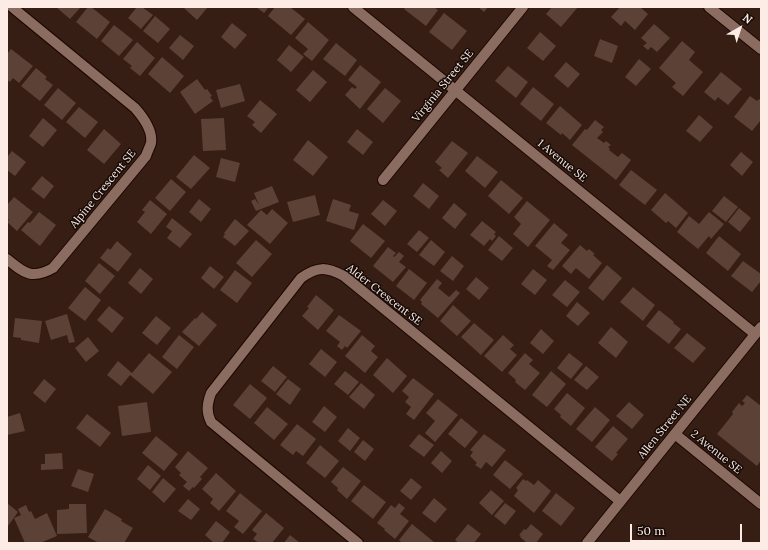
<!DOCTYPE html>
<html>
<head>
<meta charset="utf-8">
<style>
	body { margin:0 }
	#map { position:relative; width:768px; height:550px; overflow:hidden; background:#361e14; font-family:Lora,serif }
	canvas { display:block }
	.frame { position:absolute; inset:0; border:8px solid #fdebe5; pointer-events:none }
	.north { position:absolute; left:720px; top:8px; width:40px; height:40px; -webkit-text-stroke:3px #160b07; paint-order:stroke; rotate:39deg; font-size:11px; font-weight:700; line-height:16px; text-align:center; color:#fdebe5 }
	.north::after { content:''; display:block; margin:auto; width:14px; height:18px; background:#fdebe5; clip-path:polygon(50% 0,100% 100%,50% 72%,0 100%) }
	.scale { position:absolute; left:630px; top:524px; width:112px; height:18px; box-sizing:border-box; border:2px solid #fdebe5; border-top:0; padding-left:5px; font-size:12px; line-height:14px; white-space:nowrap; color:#fdebe5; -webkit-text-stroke:3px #160b07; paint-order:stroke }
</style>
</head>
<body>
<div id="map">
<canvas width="768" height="550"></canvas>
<div class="frame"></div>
<div class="north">N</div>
<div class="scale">50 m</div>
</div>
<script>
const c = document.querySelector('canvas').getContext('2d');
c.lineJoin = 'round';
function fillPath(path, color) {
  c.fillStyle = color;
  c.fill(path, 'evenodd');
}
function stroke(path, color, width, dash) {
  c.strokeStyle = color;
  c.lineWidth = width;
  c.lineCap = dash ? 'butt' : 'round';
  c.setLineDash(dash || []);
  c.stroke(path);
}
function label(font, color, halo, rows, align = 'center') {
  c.font = font + ' Lora,serif';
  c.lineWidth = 3;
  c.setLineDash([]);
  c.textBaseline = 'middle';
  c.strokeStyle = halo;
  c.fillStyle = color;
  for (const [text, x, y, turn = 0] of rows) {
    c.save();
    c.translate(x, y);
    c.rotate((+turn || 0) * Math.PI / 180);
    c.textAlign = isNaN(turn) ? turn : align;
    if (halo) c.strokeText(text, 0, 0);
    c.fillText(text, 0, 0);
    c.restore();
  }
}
fillPath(new Path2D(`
	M56,7H81L70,19Z
	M88,7H91L110,22L97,39L76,22Z
	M137,7H142L153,15L141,29L128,18Z
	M184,7H208L197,20L184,8Z
	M256,7H269L264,13Z
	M275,7H290L305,19L291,35L268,16Z
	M406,7H434L438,10L426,26L404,9Z
	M478,7H488L484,12Z
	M552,7H578L561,27L546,14Z
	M620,7H640L648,14L635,30L625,21L621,26L611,17Z
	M444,13L467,31L452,50L429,32Z
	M155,16L170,29L158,43L143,31Z
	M308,22L329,40L312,61L303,54L308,49L295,38Z
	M232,23L247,35L235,49L221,37Z
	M654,24L670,38L657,52L651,47L648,50L643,46L647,43L641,38Z
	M114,25L133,40L119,56L101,41Z
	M540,32L556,46L543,61L527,48Z
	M180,35L194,46L183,60L169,48Z
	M600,39L618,46L612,63L594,56Z
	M682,41L695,52L689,60L703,72L683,96L672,87L676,83L659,68Z
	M137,42L155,58L140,76L130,68L132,66L123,59Z
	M336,43L357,60L345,76L323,59Z
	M289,45L304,57L291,72L277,60Z
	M11,49L33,66L19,83L13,78L10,82L7,80L8,74L7,73V54Z
	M162,57L184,76L170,93L148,74Z
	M639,59L651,69L636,86L625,77Z
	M566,62L580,74L568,88L554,76Z
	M360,65L381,82L360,109L345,95L352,87L355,89L357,87L348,80Z
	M508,66L528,82L516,98L495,81Z
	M36,68L47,77L45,79L53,85L40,101L21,86Z
	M313,70L327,82L310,102L296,90Z
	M721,72L742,89L728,105L718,97L715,101L704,92Z
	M197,79L205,90L207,89L212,96L210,97L213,101L195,114L180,92Z
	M240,84L245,101L221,108L216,90Z
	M533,87L554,104L541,121L520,104Z
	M58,88L76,103L62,120L44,105Z
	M385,88L401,101L383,123L367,109Z
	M750,96L757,101L759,99L761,101V120L752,131L734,117Z
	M260,100L277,114L261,133L252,125L255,122L247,116Z
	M560,106L582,125L570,140L562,133L561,135L546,123Z
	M79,107L98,122L85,138L66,122Z
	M699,115L713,127L700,142L686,131Z
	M43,118L57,130L43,147L29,136Z
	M224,118L226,150L203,151L201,119Z
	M595,120L604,127L601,130L603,132L597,138L604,143L606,141L611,145L608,147L610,149L609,150L618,157L622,153L631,160L616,180L572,145L585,129L587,130Z
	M104,129L121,144L104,164L87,150Z
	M357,129L373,142L363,155L347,142Z
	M308,140L328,157L313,176L293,160Z
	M452,141L468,153L448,178L439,170L442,168L435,162Z
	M12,151L26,162L15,176L7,170V157Z
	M741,152L753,162L742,176L730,165Z
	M194,155L210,168L191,189L176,177Z
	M477,156L498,172L485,188L465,171Z
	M221,158L240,163L235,182L216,177Z
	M631,170L657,190L645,205L619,185Z
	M42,176L54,186L44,199L31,189Z
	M171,179L186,192L170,211L155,198Z
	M501,180L523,198L509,214L488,196Z
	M423,183L439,196L429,209L413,196Z
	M272,186L279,202L256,211L251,201L255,199L259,205L254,193Z
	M665,193L688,213L676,228L668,221L666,223L651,210Z
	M315,195L320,215L293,222L287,202Z
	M724,196L738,207L726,222L712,211Z
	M14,197L33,212L17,231L7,222L9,220L7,218V205Z
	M199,199L211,209L201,222L189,212Z
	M333,199L351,205L349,211L359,214L354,230L326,221Z
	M150,200L167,214L151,234L137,222L145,212L142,210Z
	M383,200L397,211L385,226L371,214Z
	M527,201L550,220L528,247L513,234L521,224L514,217Z
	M454,203L467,214L455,229L442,218Z
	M739,208L751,218L740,232L728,222Z
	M272,209L288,223L270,244L247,225L261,210L267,215Z
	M39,212L56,225L40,246L21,230L28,222L30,223Z
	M709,212L724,224L711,239L709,236L698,249L677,232L689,216L699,224Z
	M172,218L192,234L180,248L167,238L172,231L166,227Z
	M235,219L249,231L235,246L223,237L225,234L224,233Z
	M482,221L496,232L494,234L496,236L492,241L490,239L484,246L470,235Z
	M554,223L568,235L561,243L570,250L553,270L547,266L552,260L535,246Z
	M363,224L385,241L371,258L350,241Z
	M419,230L429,238L417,252L407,244Z
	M499,236L513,248L502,261L488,250Z
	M719,236L741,254L728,271L706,253Z
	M256,240L272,254L252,277L236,263Z
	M431,240L445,252L434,266L419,255Z
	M117,241L132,254L118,272L100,258L108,248L110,250Z
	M580,245L587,251L589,249L595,254L593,255L602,263L589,279L576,268L571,274L562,266Z
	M388,247L396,253L393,256L394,257L399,252L404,256L399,262L406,267L393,282L373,266Z
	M452,256L464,266L453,281L440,271Z
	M743,261L761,274V281L752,292L731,276Z
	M99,263L115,276L100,294L85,281Z
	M607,265L622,278L603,301L588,288Z
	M210,266L224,277L214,289L201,278Z
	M140,268L153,279L141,294L128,283Z
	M409,269L427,283L414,300L396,286Z
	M533,269L547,280L535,295L521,284Z
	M235,270L252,283L237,303L220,290Z
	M476,277L489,288L479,300L466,289Z
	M437,279L442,283L438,288L449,297L456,290L460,293L438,318L421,304L422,302L420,300Z
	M565,280L580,292L567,307L552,295Z
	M85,287L101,300L85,321L68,308Z
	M633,287L655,305L643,321L620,302Z
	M316,295L334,310L318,330L302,316L309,308L307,307Z
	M577,302L590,313L578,326L566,316Z
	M453,305L471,321L457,336L440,321Z
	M109,306L124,318L112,333L97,320Z
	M659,310L674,322L673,323L681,329L669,344L646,326Z
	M202,312L217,325L199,346L182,332L195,318L196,319Z
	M67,314L75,342L69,343L67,335L51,340L45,321Z
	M339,315L361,331L347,348L345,346L342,350L337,346L340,342L326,331Z
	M156,316L171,328L157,345L142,333Z
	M15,318L42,321L39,343L21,340V338L13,337Z
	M474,323L494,340L481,355L461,337Z
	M611,327L628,342L616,358L598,343Z
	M541,329L554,341L543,354L530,343Z
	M687,333L706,348L693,363L674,348Z
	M179,335L194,347L177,369L162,357Z
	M362,335L375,346L371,351L378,357L365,373L345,356Z
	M503,335L514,345L510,349L517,355L502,372L484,356Z
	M88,337L99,351L86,362L75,348Z
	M321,349L337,362L325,377L309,364Z
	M149,353L172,372L153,394L130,375L121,386L107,375L118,361L132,373Z
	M525,353L533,360L529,364L540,373L525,390L515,382L516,380L508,373Z
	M569,353L583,364L571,379L557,368Z
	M387,358L407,376L393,393L373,375Z
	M273,366L287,377L275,392L261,381Z
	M586,366L599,377L587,390L574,380Z
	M345,371L359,382L348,395L334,384Z
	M551,371L566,384L547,407L532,395Z
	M413,378L434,394L414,420L406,414L411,407L405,402L409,397L402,391Z
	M44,379L56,389L45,403L33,393Z
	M288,379L301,389L290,405L276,394Z
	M361,383L375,395L364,409L349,397Z
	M250,384L267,398L250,419L233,405Z
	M567,393L585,408L571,426L560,417L561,415L554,409Z
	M747,395L761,406V460L757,466L717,434L733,414L732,412L739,403L742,406L745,403L742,401Z
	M438,399L458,415L435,442L425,433L435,421L426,413Z
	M147,402L151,432L122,436L118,406Z
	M629,402L644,415L632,429L616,416Z
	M324,406L337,417L325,432L312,422Z
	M267,407L288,424L274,440L254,423Z
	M595,407L610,420L592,442L576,429Z
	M20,413L25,431L7,435V417Z
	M87,414L111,433L100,447L76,428Z
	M461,418L478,432L465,448L448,434Z
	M297,424L316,439L303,456L296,451L293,455L280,445Z
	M613,426L628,439L616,453L618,454L612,461L595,447Z
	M348,428L360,438L350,451L338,441Z
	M419,434L434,445L424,457L409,446Z
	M484,434L506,450L492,467L486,462L481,469L475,465L477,463L470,456L473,452L470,450Z
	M156,436L178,454L164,471L142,453Z
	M363,440L374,449L365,461L354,452Z
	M320,445L339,461L325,478L306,463Z
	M188,451L208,468L200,477L202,479L194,488L193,487L189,491L183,486L187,482L179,475L181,473L175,467Z
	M441,451L452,461L442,473L431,463Z
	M62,453L63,469L41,470V464H45V454Z
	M505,460L523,474L510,489L493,475Z
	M148,465L161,476L150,490L137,479Z
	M343,467L361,481L347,499L337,490L338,488L331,482Z
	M78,469L94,474L88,492L71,486Z
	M216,473L236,491L219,511L210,503L213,499L202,489Z
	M163,478L176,489L164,503L152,492Z
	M411,478L422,487L411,500L400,491Z
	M523,479L526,481L527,480L534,485L538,480L551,491L534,513L514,496L518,490L516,488Z
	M364,485L386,502L373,519L351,501Z
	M491,490L504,501L492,515L479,503Z
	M240,493L262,511L243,534L234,527L239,521L226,511Z
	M556,493L575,508L561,526L542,511Z
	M434,498L447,509L435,523L422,513Z
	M188,499L200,509L191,520L178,511Z
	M7,503L18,512L8,526L7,525Z
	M399,503L405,508L400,514L409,521L395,539L384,530L385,529L377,523L391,505L395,508Z
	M505,503L516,511L505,525L494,516Z
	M69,504H86L87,533L57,534V510L69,509Z
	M26,505L29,512L31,511L35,519L47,513L57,536L40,543H25L14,518L21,515L18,509Z
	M105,509L122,519L121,521L133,528L124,543H99L88,537Z
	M266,513L284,528L272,543H259L253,539L257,534L252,530Z
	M216,521L230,532L222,543H214L205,535Z
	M412,524L434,542L433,543H402L399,540Z
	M468,524L481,534L474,543H459L455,540Z
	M531,524L543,534L536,543H527L520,537L521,536L519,535L524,529L526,530Z
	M290,535L300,543H284Z`), '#5c4136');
const street = new Path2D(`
	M353,7L755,334
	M709,7L761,49
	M383,180L523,7
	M7,259C24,273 32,280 53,268L146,156C147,152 150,147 151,143C153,130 143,117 135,108L12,7
	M675,434L761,504
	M358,543L211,422C206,412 207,404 211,393L301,278C318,266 326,267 344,276L620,501
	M587,543L761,327`);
stroke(street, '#1d0701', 12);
stroke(street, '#8b6c61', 10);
label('11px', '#fdebe5', '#160b07', [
	["Virginia Street SE",443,86,-51],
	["1 Avenue SE",562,161,39],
	["Alpine Crescent SE",103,189,-51],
	["Alder Crescent SE",384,295,38],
	["Allen Street NE",665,427,-51],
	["2 Avenue SE",716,452,39]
]);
</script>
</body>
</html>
